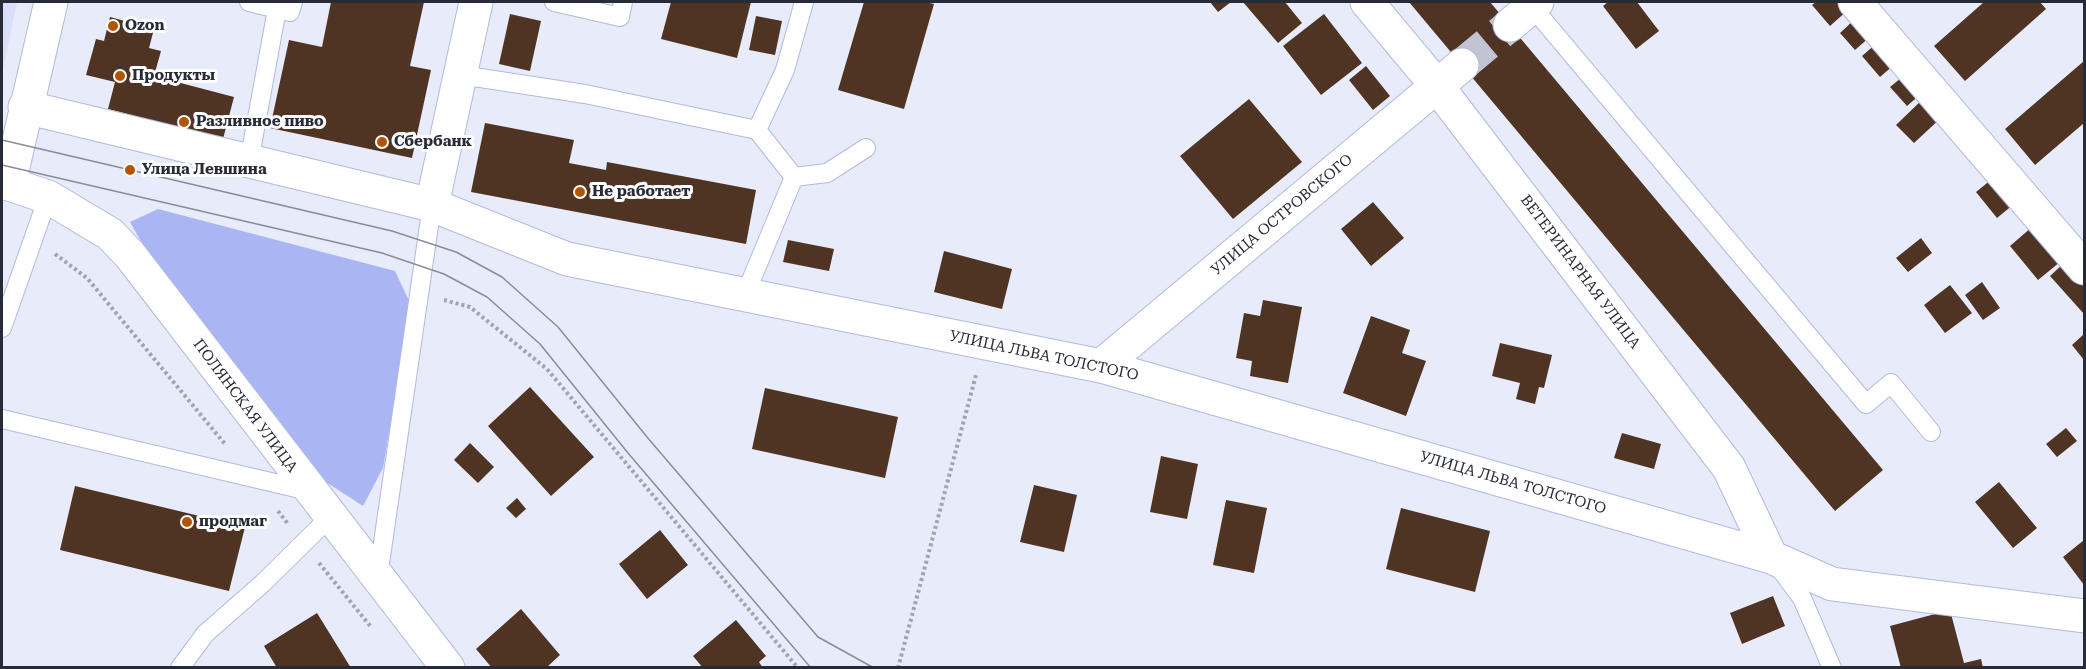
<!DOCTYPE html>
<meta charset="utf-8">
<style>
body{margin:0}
#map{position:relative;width:2086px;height:669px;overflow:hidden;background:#e8ebfa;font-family:"Roboto Serif",serif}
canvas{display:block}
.frame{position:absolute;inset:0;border:3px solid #272a37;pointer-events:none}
</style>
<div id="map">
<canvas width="2086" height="669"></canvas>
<div class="frame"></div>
</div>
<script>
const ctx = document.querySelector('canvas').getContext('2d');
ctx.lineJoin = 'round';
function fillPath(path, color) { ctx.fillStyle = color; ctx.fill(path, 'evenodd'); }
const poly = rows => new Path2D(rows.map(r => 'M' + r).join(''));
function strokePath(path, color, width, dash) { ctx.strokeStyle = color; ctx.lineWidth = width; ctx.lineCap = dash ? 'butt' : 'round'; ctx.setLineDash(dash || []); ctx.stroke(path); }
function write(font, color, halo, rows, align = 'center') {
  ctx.font = font + ' "Roboto Serif",serif'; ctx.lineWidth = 6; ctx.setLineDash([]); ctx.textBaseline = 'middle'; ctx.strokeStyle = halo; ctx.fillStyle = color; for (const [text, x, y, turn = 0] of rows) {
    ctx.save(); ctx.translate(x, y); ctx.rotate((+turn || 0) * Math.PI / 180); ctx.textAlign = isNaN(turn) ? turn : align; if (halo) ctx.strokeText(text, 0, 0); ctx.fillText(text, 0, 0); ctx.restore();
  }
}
fillPath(poly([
 [2,2,17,2,2,73]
]), '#d9dff9');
fillPath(poly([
 [158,209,395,271,411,305,383,468,363,506,326,482,156,268,130,222]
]), '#aab6f4');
fillPath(poly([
 [331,2,424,2,410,66,431,70,412,158,270,128,289,40,322,47],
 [671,2,751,2,737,58,661,39],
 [864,2,925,2,934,4,904,109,838,90],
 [1210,2,1231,2,1218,12],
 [1243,2,1285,2,1302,23,1278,43],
 [1409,2,1490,2,1883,470,1835,511],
 [1608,2,1637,2,1659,31,1636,49,1603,6],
 [1816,2,1841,2,1848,10,1830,26,1812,5],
 [1984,2,2040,2,2046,9,1965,81,1934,46],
 [510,14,541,21,530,71,499,64],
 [1324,14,1362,63,1321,95,1283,46],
 [756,16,782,21,775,55,749,50],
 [110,17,154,29,149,48,161,51,154,76,234,97,223,139,108,109,115,82,86,75,96,39,104,41],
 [1855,19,1871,36,1855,50,1840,33],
 [1877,43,1895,64,1880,77,1862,56],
 [2084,61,2084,123,2035,165,2005,129],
 [1366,66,1390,96,1373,110,1349,80],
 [1906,74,1922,93,1907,106,1890,87],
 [1924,98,1942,117,1914,143,1896,125],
 [1249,99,1302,162,1233,219,1180,156],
 [485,123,574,140,569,163,606,170,607,162,756,190,746,244,471,192],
 [1992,179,2014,204,1997,218,1976,192],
 [1373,202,1404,238,1371,266,1341,229],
 [2032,227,2060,262,2038,280,2010,246],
 [1921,238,1932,253,1908,272,1896,258],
 [788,240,834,249,829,271,783,262],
 [944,251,1012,269,1002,309,934,292],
 [2063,264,2084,286,2084,314,2050,276],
 [1982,282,2000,308,1983,320,1965,295],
 [1950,285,1972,313,1945,333,1924,305],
 [1263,300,1302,307,1288,383,1250,376,1252,361,1236,358,1244,313,1260,316],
 [1371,316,1410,330,1402,353,1426,361,1406,416,1343,393],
 [2084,334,2084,360,2072,345],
 [1500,343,1552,355,1544,388,1539,387,1535,404,1516,399,1520,383,1492,376],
 [530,387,594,457,551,496,488,426],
 [765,388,898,417,885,478,752,449],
 [2066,428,2077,441,2057,457,2046,444],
 [1622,433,1661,444,1654,469,1614,458],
 [470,443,494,467,478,483,454,460],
 [1161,456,1198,464,1187,519,1150,512],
 [1999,482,2037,528,2013,548,1975,502],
 [1034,485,1077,495,1064,552,1020,542],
 [75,486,245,527,229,591,60,550],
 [517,498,526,509,516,518,506,508],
 [1226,500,1267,508,1254,573,1213,565],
 [1401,508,1490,531,1475,592,1386,569],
 [660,530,688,565,647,599,619,564],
 [2084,540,2084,585,2063,557],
 [1773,596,1785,626,1742,644,1730,613],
 [521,609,560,655,546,668,492,668,476,649],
 [1950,610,1964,663,1981,659,1983,668,1901,668,1890,626],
 [317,613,351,668,277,668,264,646],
 [736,620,766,656,759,662,763,668,703,668,693,656]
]), '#503423');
strokePath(poly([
 [1462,65,1510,25]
]), '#c1c4d3', 33, [33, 16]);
const service = poly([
 [249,2,290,12,293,2],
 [554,2,620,17,623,2],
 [1528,2,1866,404,1891,383,1931,432],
 [461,75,585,94,757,130],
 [249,162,277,9],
 [794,177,757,130,785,70,804,2],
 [745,295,794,177,827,173,866,148],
 [2,328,48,197],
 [2,419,309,491],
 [1778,566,1802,598,1832,668],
 [378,577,432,205],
 [180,668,205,634,263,583,330,517]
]);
const minor = poly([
 [1367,2,1437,86,1729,468,1771,557],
 [1855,2,2084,268],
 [1510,25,1537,2],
 [25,107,432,205,567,259,1101,366,1771,557,1832,584,2084,616],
 [9,184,48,197,110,234,130,255,448,668],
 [432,205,476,2],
 [1101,366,1462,65]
]);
const tertiary = poly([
 [2,182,9,184,51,2]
]);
strokePath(service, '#b2badc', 20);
strokePath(minor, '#b2badc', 35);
strokePath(tertiary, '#b2badc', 35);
strokePath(poly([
 [55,254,87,278,225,444],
 [444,300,470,307,547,369,798,668],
 [278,511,288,524],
 [319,563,371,627],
 [898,668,976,375]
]), '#a0a3b1', 4, [3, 3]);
strokePath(service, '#fff', 18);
strokePath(minor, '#fff', 33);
strokePath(tertiary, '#fff', 33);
strokePath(poly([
 [2,140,392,231,456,252,502,277,558,327,647,437,818,637,874,668],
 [2,165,382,253,444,274,487,297,540,344,628,453,811,668]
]), '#898c9a', 1.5);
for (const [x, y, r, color] of [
 [113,26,6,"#b25400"],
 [120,76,6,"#b25400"],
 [184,122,6,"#b25400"],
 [382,142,6,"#b25400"],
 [130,170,6,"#b25400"],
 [580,192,6,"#b25400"],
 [187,522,6,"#b25400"]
]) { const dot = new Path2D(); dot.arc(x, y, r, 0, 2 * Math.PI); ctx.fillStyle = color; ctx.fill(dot); strokePath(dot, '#fff', 2); }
write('bold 15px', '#272a37', '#fff', [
 ["Ozon",125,26],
 ["Продукты",132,76],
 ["Разливное пиво",196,122],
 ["Сбербанк",394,142],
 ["Улица Левшина",142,170],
 ["Не работает",592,192],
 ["продмаг",199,522]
], 'left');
write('15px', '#272a37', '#fff', [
 ["УЛИЦА ОСТРОВСКОГО",1282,215,-40],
 ["ВЕТЕРИНАРНАЯ УЛИЦА",1580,272,53],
 ["УЛИЦА ЛЬВА ТОЛСТОГО",1044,356,12],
 ["ПОЛЯНСКАЯ УЛИЦА",245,406,53],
 ["УЛИЦА ЛЬВА ТОЛСТОГО",1513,483,16]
]);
</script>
